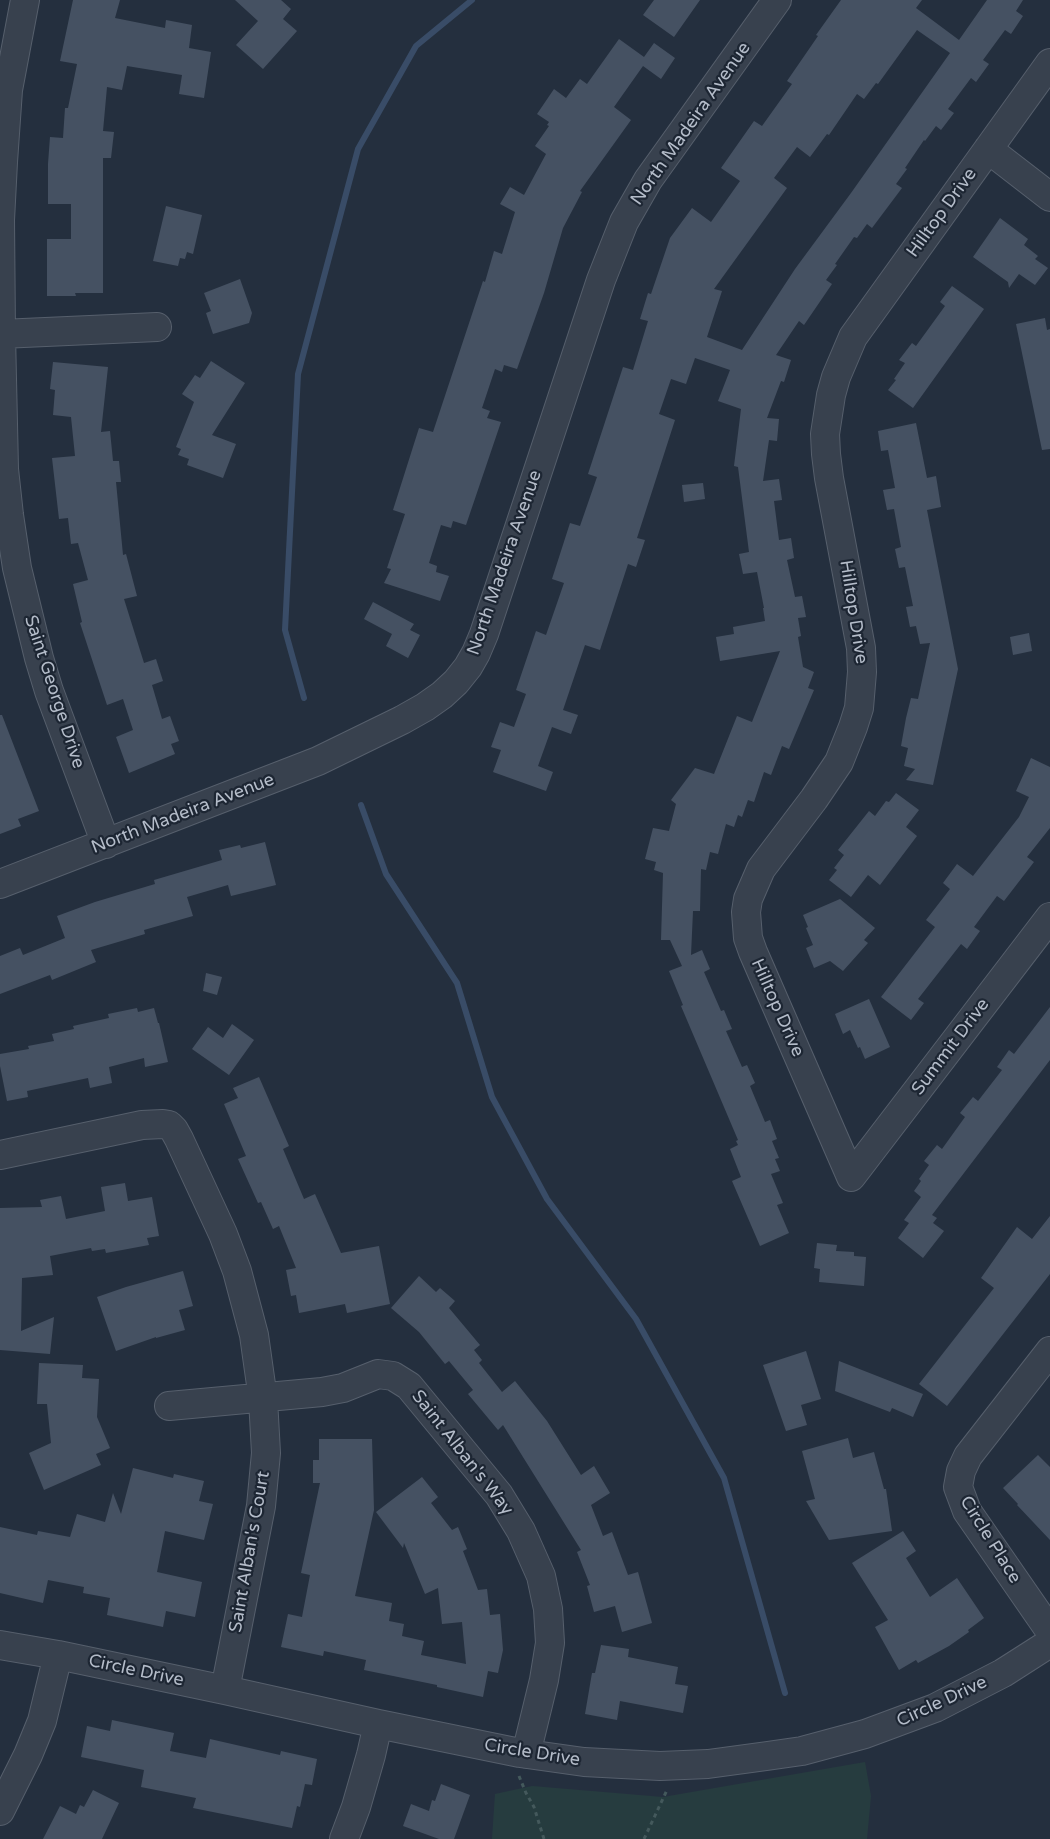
<!DOCTYPE html>
<style>
body{margin:0}
canvas{display:block;background:#242f3e}
</style>
<canvas width="1050" height="1839"></canvas>
<script>
const ctx = document.querySelector('canvas').getContext('2d');
ctx.lineJoin = 'round';
function fillPath(path, color) { ctx.fillStyle = color; ctx.fill(path, 'evenodd'); }
const poly = rows => new Path2D(rows.map(r => 'M' + r).join(''));
function strokePath(path, color, width, dash) { ctx.strokeStyle = color; ctx.lineWidth = width; ctx.lineCap = dash ? 'butt' : 'round'; ctx.setLineDash(dash || []); ctx.stroke(path); }
function write(font, color, halo, rows, align = 'center') {
  ctx.font = font + ' "Varela Round",sans-serif'; ctx.lineWidth = 4.5; ctx.setLineDash([]); ctx.textBaseline = 'middle'; ctx.strokeStyle = halo; ctx.fillStyle = color; for (const [text, x, y, turn = 0] of rows) {
    ctx.save(); ctx.translate(x, y); ctx.rotate((+turn || 0) * Math.PI / 180); ctx.textAlign = isNaN(turn) ? turn : align; if (halo) ctx.strokeText(text, 0, 0); ctx.fillText(text, 0, 0); ctx.restore();
  }
}
fillPath(poly([
 [865,1762,871,1796,867,1839,492,1839,495,1794,532,1786,663,1797]
]), '#263c3f');
strokePath(poly([
 [304,698,285,630,298,374,358,149,416,46,472,0],
 [361,805,386,874,457,983,492,1097,547,1199,636,1319,724,1478,785,1693]
]), '#394c67', 6);
fillPath(poly([
 [73,0,120,0,115,18,165,28,166,20,192,25,189,48,211,52,204,98,179,94,182,75,127,66,122,90,107,87,103,131,114,132,111,158,103,158,103,293,75,293,76,296,47,296,47,239,71,239,71,204,48,204,48,164,50,137,63,138,65,108,68,108,77,64,60,61],
 [235,0,281,0,291,9,283,19,297,31,263,69,236,45,258,21],
 [654,0,700,0,674,37,643,15],
 [841,0,922,0,916,8,959,40,987,0,1023,0,1016,11,1023,16,1011,34,1005,30,983,60,989,64,976,82,971,78,948,109,954,113,941,130,936,126,925,141,924,140,905,168,907,169,896,184,902,188,872,228,867,224,857,238,854,237,835,264,837,265,826,280,832,284,804,325,799,321,776,355,791,360,784,382,781,381,767,418,779,419,777,441,769,440,763,481,779,479,782,500,774,501,779,540,791,538,794,558,787,560,795,597,802,596,806,617,798,618,801,636,798,637,803,667,814,672,808,688,814,690,789,749,782,746,771,775,764,772,754,802,748,800,742,817,738,815,734,827,726,824,718,854,710,852,706,870,701,869,700,911,693,911,691,955,702,950,710,969,704,972,721,1011,724,1010,732,1029,726,1031,742,1067,747,1065,755,1083,750,1086,765,1122,770,1120,777,1139,772,1141,779,1158,775,1159,780,1171,771,1174,783,1203,777,1205,789,1233,760,1246,732,1181,741,1177,730,1149,738,1145,736,1141,738,1140,681,1006,683,1005,669,971,682,966,670,940,661,940,663,873,654,870,656,862,645,859,653,828,669,831,676,804,671,800,695,768,714,774,737,716,752,722,780,651,720,661,716,637,734,634,733,627,765,621,763,608,764,608,757,572,743,574,739,554,749,552,738,467,734,466,741,409,718,401,730,370,695,358,686,384,671,379,659,414,675,420,637,538,645,540,636,567,628,564,600,650,585,645,563,710,578,715,571,734,552,727,538,766,553,772,546,791,493,772,501,750,491,747,500,722,514,727,526,694,516,690,536,631,546,635,564,583,552,579,570,523,580,526,597,477,588,474,623,367,633,370,648,321,640,319,648,293,651,294,670,238,692,208,711,222,740,181,721,168,754,121,762,126,792,84,787,81,818,36,816,35],
 [917,30,950,53,851,193,795,269,742,350,707,337,722,291,714,289,787,188,774,178,797,147,810,157,827,134,829,135,857,94,864,99,876,83,878,84],
 [619,39,644,57,654,43,675,58,661,79,643,66,614,107,631,120,580,191,582,192,563,228,544,293,517,369,504,365,502,372,495,369,482,408,490,411,487,418,501,422,466,525,453,521,451,528,441,525,429,563,437,566,436,572,449,576,440,601,384,583,391,569,387,568,405,514,393,510,419,428,433,432,483,281,485,282,494,251,502,254,515,212,500,204,510,187,524,195,546,154,535,146,549,126,547,125,549,122,537,114,554,89,566,98,580,79,587,84],
 [166,206,202,215,193,254,187,252,185,259,180,258,178,266,153,261],
 [1000,218,1028,239,1024,245,1038,256,1035,259,1048,268,1035,285,1019,274,1009,288,1008,282,973,257],
 [240,279,252,313,249,323,213,334,206,313,211,311,204,293],
 [952,286,984,309,913,408,888,390,896,380,894,379,905,363,899,360,912,343,916,346,945,306,940,302],
 [1045,318,1047,330,1050,329,1050,449,1042,450,1016,324],
 [211,361,245,383,212,435,236,444,223,478,187,465,189,459,178,455,181,449,176,447,194,402,182,394,195,375,200,378],
 [53,362,108,367,101,432,110,431,113,461,119,461,121,482,116,482,123,555,126,554,137,596,124,599,144,663,156,659,163,681,152,685,162,719,170,716,179,741,171,744,175,754,129,773,116,737,133,730,123,699,107,705,80,623,82,622,73,584,88,580,78,543,71,544,68,518,59,519,52,458,75,456,71,417,53,415,55,390,50,389],
 [916,423,927,478,936,476,941,507,927,510,958,669,933,785,906,780,915,769,904,766,908,748,901,746,906,718,911,698,918,699,930,643,920,644,916,626,910,627,906,607,913,606,905,567,899,568,895,549,901,547,894,509,887,510,883,490,895,488,888,450,881,451,878,431],
 [703,483,705,499,684,502,682,485],
 [373,602,414,624,410,630,420,635,408,658,386,646,392,634,364,619],
 [1029,633,1032,651,1013,655,1010,637],
 [0,715,2,715,39,811,18,819,21,826,0,834],
 [1031,758,1050,767,1050,828,1027,857,1034,862,1004,901,997,896,974,927,980,931,967,949,961,944,918,999,924,1003,911,1020,881,997,935,927,926,920,950,889,943,883,957,864,973,876,1019,817,1029,797,1016,791],
 [896,793,919,810,906,827,917,836,880,885,868,875,851,897,829,880,837,870,834,868,844,855,838,850,869,811,875,816,886,801,889,802],
 [265,842,276,885,231,896,228,885,187,897,193,916,144,930,145,934,91,950,96,962,52,980,50,975,0,994,0,956,20,948,23,955,65,938,57,916,95,902,155,884,154,880,222,860,219,850,240,845,241,848],
 [840,899,875,928,864,940,868,943,843,971,830,961,814,968,806,948,813,945,806,928,808,927,803,915],
 [206,973,222,977,217,995,203,991],
 [869,999,890,1047,865,1059,860,1047,858,1048,850,1030,843,1034,835,1014],
 [1050,1007,1050,1060,932,1215,937,1218,933,1223,944,1231,923,1258,898,1238,909,1223,904,1220,921,1197,914,1191,921,1181,919,1179,929,1165,924,1161,937,1145,942,1149,965,1117,960,1113,973,1097,978,1101,1002,1070,997,1067,1009,1050,1014,1054],
 [137,1008,138,1012,154,1008,158,1023,159,1023,168,1062,145,1067,144,1058,109,1067,112,1083,90,1088,88,1078,27,1091,28,1097,7,1101,0,1066,0,1054,29,1049,28,1046,54,1041,52,1034,74,1029,73,1026,109,1018,108,1014],
 [232,1024,254,1040,229,1075,192,1049,208,1027,223,1038],
 [259,1077,289,1146,283,1149,304,1199,315,1194,341,1253,379,1246,390,1304,347,1313,345,1304,299,1313,296,1295,291,1296,286,1270,296,1268,279,1226,273,1229,261,1202,258,1203,238,1159,246,1156,224,1104,238,1098,233,1088],
 [125,1183,128,1201,152,1197,159,1236,147,1238,149,1245,106,1253,105,1249,92,1251,91,1248,50,1256,53,1275,22,1278,21,1331,54,1317,50,1354,0,1350,0,1208,42,1207,40,1200,61,1196,66,1219,105,1211,101,1187],
 [1050,1216,1050,1274,947,1406,919,1384,994,1288,981,1278,1017,1227,1032,1239],
 [817,1243,837,1245,836,1251,854,1252,854,1256,866,1257,864,1286,819,1282,820,1269,814,1268],
 [183,1271,193,1306,179,1310,185,1330,156,1338,156,1337,116,1351,97,1297,126,1287],
 [419,1276,436,1292,440,1288,455,1301,449,1308,480,1345,474,1350,482,1360,479,1363,502,1392,515,1381,547,1421,581,1475,594,1466,610,1493,591,1505,603,1536,612,1532,628,1575,638,1572,652,1623,622,1632,615,1606,594,1612,587,1586,590,1585,577,1552,581,1550,503,1425,498,1430,468,1394,473,1390,449,1361,445,1364,419,1332,391,1308],
 [806,1351,821,1399,801,1405,807,1425,786,1431,763,1365],
 [839,1361,923,1394,913,1417,892,1408,890,1412,835,1391],
 [39,1363,83,1365,82,1378,99,1379,97,1417,110,1448,96,1454,101,1465,44,1490,29,1453,51,1443,47,1404,37,1404],
 [848,1438,853,1458,874,1452,884,1489,886,1489,892,1531,829,1540,806,1501,815,1499,802,1451],
 [319,1439,372,1439,374,1510,355,1596,392,1603,389,1621,404,1624,402,1636,424,1641,421,1655,466,1664,462,1622,442,1624,438,1588,425,1594,404,1543,403,1548,376,1512,422,1477,438,1497,431,1503,452,1530,458,1527,467,1549,463,1551,478,1590,487,1589,490,1615,500,1614,503,1650,498,1673,488,1671,483,1697,437,1687,437,1685,364,1670,366,1660,324,1651,323,1656,281,1647,288,1614,302,1617,310,1575,301,1573,320,1483,313,1483,313,1460,319,1460],
 [1038,1455,1050,1467,1050,1540,1017,1505,1018,1504,1003,1488],
 [133,1468,173,1478,174,1474,204,1481,199,1501,213,1504,204,1540,165,1531,157,1572,202,1582,195,1617,166,1611,163,1627,107,1615,110,1598,83,1593,84,1587,48,1580,43,1603,0,1593,0,1527,37,1535,38,1531,70,1537,77,1514,105,1522,113,1493,121,1514],
 [903,1531,916,1551,906,1558,930,1597,957,1578,984,1618,968,1630,969,1632,949,1646,918,1663,916,1660,899,1670,875,1627,888,1620,852,1563],
 [601,1645,629,1649,628,1657,678,1667,675,1684,688,1686,683,1713,620,1701,617,1720,585,1714,592,1673,595,1673],
 [112,1720,174,1733,170,1751,206,1758,210,1739,280,1755,281,1751,317,1759,312,1785,305,1784,300,1807,297,1806,292,1828,193,1808,196,1798,141,1787,144,1770,81,1757,87,1726,110,1731],
 [441,1784,470,1795,454,1839,439,1839,403,1826,411,1804,429,1811,432,1800,435,1801],
 [93,1790,119,1803,102,1839,43,1839,60,1806,76,1814,80,1805,84,1807]
]), '#455162');
const minor = poly([
 [25,0,8,90,3,162,0,220,1,334,4,469,9,515,17,568,39,658,49,691,106,844],
 [1050,63,853,337,836,377,831,395,825,434,826,454,829,478,861,648,862,672,859,708,853,727,839,762,814,799,761,869,748,899,746,912,748,938,753,952,851,1177,1050,917],
 [988,149,1050,197],
 [1,334,157,327],
 [0,884,318,761,402,720,425,707,442,695,456,682,468,667,476,653,484,634,601,280,624,222,648,180,777,0],
 [0,1155,142,1125,163,1124,169,1125,174,1130,179,1139,223,1234,237,1271,254,1335,263,1399,266,1453,261,1506,225,1690],
 [1050,1351,968,1456,961,1471,958,1487,967,1511,1050,1631],
 [169,1406,322,1392,343,1388,378,1374,393,1376,409,1386,499,1495,521,1531,541,1576,548,1609,550,1643,544,1680,526,1754],
 [0,1645,58,1655,225,1690,378,1724,520,1753,584,1762,660,1766,708,1764,767,1756,802,1751,865,1734,935,1708,1003,1673,1050,1643],
 [0,1811,28,1755,42,1721,58,1655],
 [344,1839,356,1807,371,1755,378,1724]
]);
strokePath(minor, '#565f6c', 30);
strokePath(poly([
 [519,1776,526,1793,534,1807,544,1839],
 [644,1839,667,1790]
]), '#44595c', 3, [4, 4]);
strokePath(minor, '#38414e', 28);
write('18px', '#b4bcc9', '#1d2633', [
 ["North Madeira Avenue",691,124,-55],
 ["Hilltop Drive",942,213,-54],
 ["North Madeira Avenue",505,563,-71],
 ["Hilltop Drive",853,612,81],
 ["Saint George Drive",54,692,72],
 ["North Madeira Avenue",183,814,-21],
 ["Hilltop Drive",777,1008,66],
 ["Summit Drive",951,1047,-53],
 ["Saint Alban's Way",462,1453,52],
 ["Circle Place",990,1540,58],
 ["Saint Alban's Court",250,1552,-80],
 ["Circle Drive",136,1671,12],
 ["Circle Drive",942,1702,-25],
 ["Circle Drive",532,1753,9]
]);
</script>
